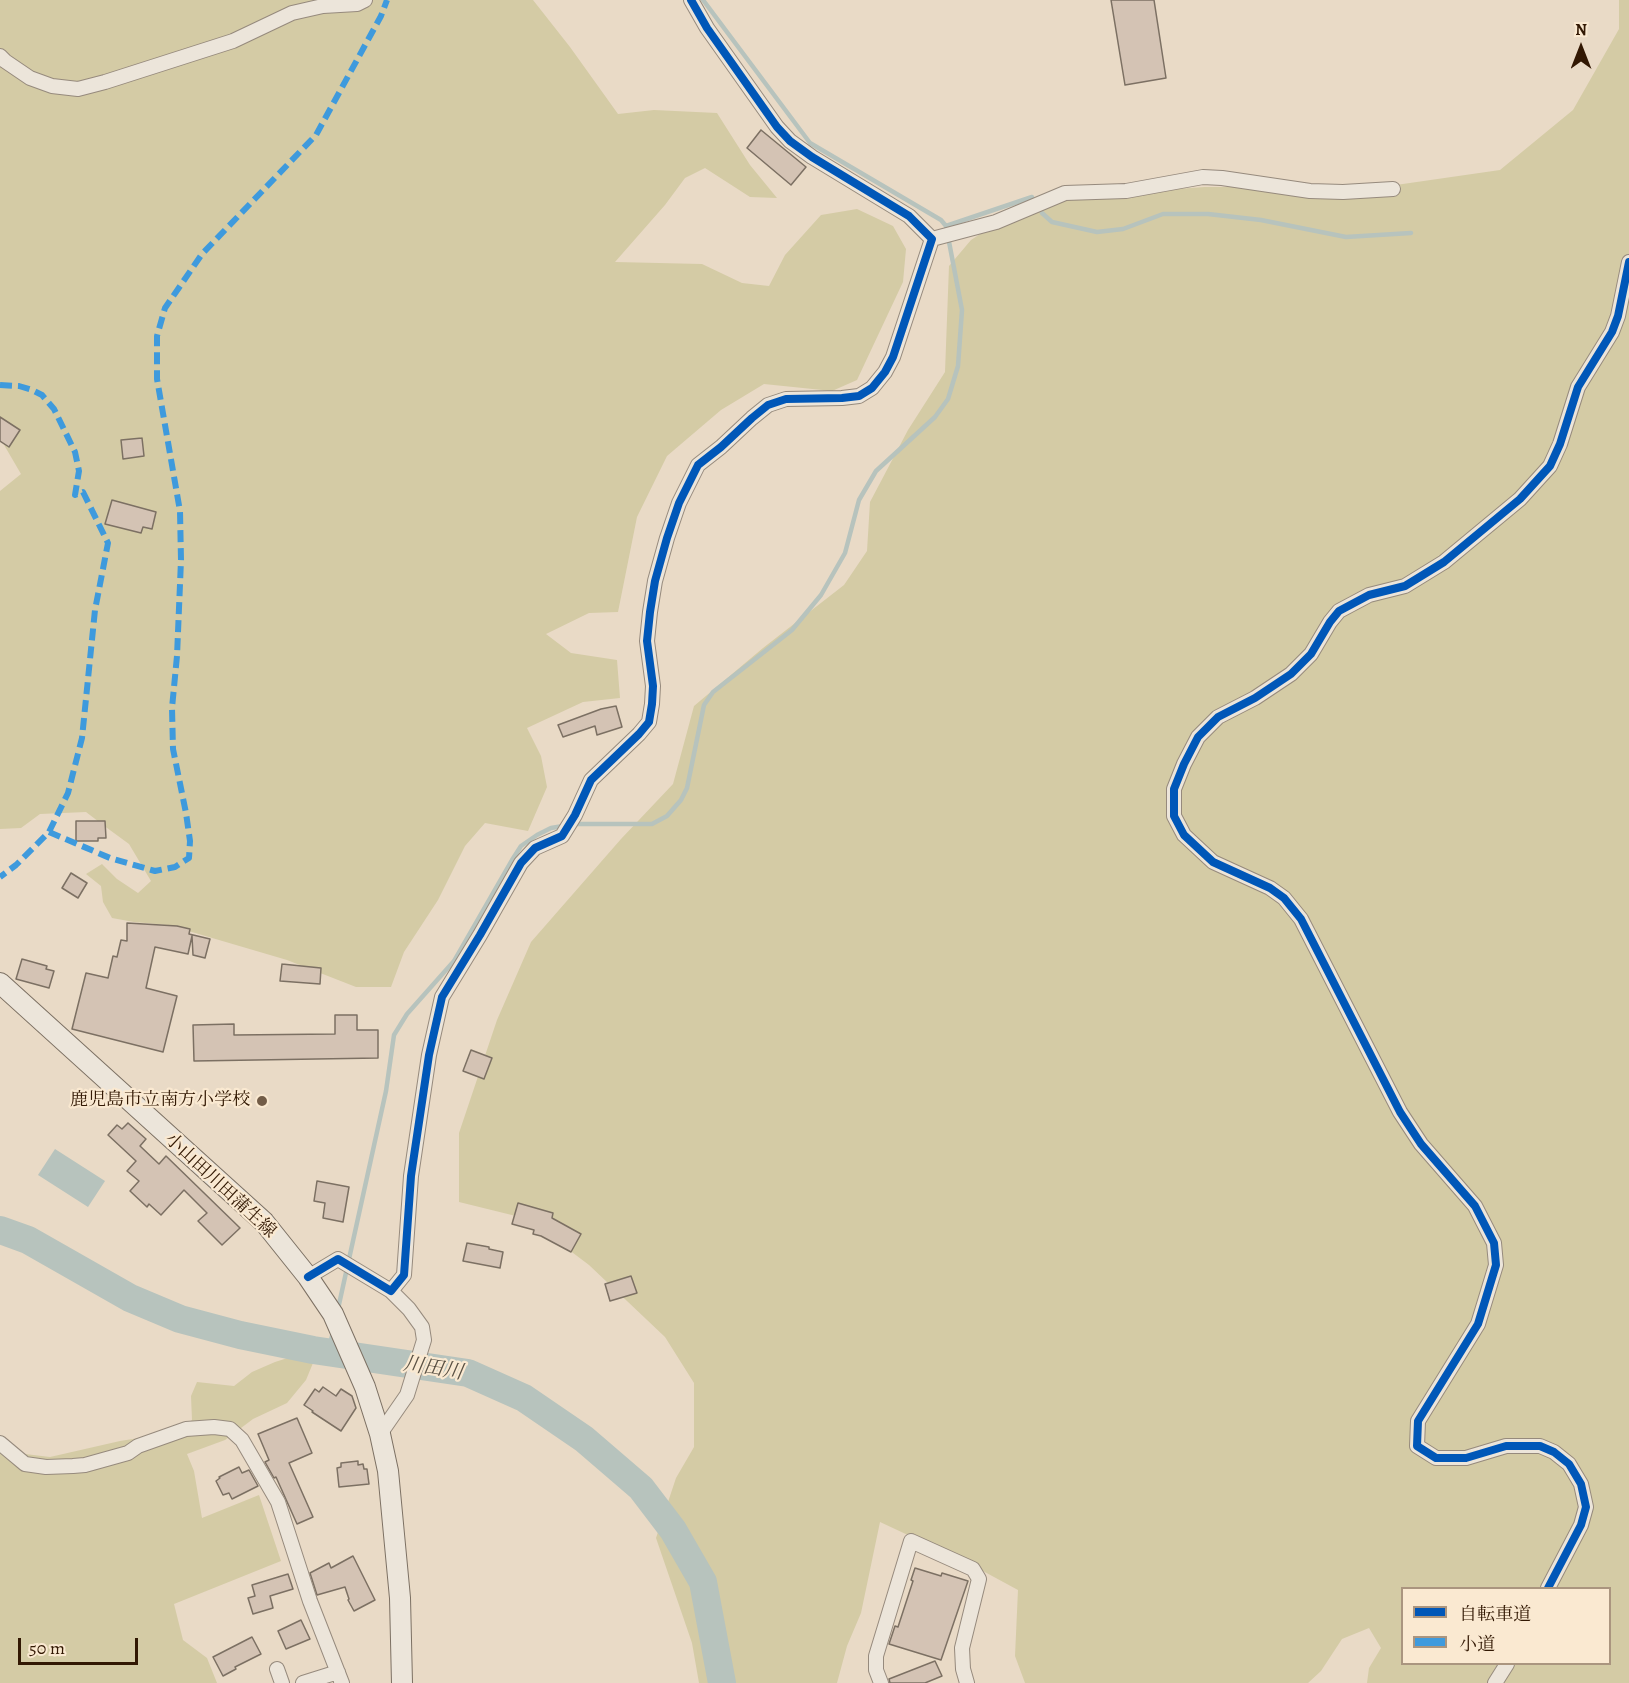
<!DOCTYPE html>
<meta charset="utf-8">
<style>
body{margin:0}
#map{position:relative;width:1629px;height:1683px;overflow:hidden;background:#e9dac6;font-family:Alegreya,"Noto Serif JP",serif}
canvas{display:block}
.legend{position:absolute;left:1401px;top:1587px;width:210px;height:78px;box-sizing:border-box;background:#fae9d1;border:2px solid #aa957f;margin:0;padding:8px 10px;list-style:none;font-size:18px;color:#321803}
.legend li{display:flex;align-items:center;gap:12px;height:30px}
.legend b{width:30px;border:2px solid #aa957f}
.north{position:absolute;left:1551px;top:18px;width:60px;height:60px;-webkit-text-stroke:4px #fae9d1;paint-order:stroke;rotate:0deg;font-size:16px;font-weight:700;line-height:24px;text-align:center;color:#321803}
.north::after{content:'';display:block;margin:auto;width:21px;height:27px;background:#321803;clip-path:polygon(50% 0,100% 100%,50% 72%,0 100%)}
.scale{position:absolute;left:18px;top:1638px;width:120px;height:27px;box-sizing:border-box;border:3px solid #321803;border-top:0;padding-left:8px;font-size:18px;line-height:21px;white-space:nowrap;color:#321803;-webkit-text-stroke:4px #fae9d1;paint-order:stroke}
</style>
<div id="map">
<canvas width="1629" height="1683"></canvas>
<ul class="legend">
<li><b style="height:8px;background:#0057b8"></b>自転車道</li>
<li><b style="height:8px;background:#3e9add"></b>小道</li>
</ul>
<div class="north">N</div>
<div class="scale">50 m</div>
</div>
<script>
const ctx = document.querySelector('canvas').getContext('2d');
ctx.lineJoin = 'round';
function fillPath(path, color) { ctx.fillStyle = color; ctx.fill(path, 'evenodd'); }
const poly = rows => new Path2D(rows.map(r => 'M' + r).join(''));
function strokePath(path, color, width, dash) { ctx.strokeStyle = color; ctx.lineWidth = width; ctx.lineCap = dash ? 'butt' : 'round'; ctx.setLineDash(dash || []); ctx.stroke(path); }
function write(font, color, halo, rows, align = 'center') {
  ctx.font = font + ' Alegreya,"Noto Serif JP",serif'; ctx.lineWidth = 4.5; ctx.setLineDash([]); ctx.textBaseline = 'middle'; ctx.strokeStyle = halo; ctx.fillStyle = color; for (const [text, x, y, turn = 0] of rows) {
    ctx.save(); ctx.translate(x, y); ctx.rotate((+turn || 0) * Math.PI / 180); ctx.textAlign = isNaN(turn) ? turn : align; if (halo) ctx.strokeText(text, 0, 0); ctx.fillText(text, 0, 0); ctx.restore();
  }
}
fillPath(poly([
 [0,0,316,0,322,5,333,0,533,0,570,47,618,114,654,110,717,113,750,165,777,198,750,197,705,168,685,178,665,205,615,262,702,264,742,283,769,286,785,255,821,215,857,209,893,226,906,249,903,282,857,380,832,391,764,384,721,410,667,456,637,517,618,612,589,613,546,634,571,653,617,660,620,698,583,702,527,728,541,756,547,787,528,831,485,823,465,846,438,900,404,952,391,987,356,987,287,960,168,925,134,922,112,918,103,902,101,886,86,874,102,864,117,879,138,893,151,881,129,844,103,825,86,812,40,814,21,828,0,829,0,491,21,474,0,438],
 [1619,0,1629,0,1629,1683,1367,1683,1369,1668,1381,1648,1369,1628,1342,1639,1321,1671,1308,1683,1025,1683,1015,1656,1018,1590,970,1564,880,1522,861,1613,847,1646,837,1683,699,1683,692,1643,656,1538,676,1478,694,1447,694,1383,665,1337,589,1265,528,1219,459,1202,459,1133,497,1020,531,942,621,839,673,784,694,706,763,648,844,585,867,551,870,502,908,430,945,372,949,266,971,240,1034,199,1205,187,1382,187,1500,170,1573,110,1619,29],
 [1402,1588,1610,1588,1610,1664,1402,1664],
 [297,1355,313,1363,306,1380,287,1403,253,1419,225,1440,187,1454,194,1471,202,1518,259,1495,281,1561,174,1604,183,1640,207,1658,217,1683,0,1683,0,1451,50,1457,120,1441,177,1432,192,1420,191,1396,197,1382,234,1386,252,1372,275,1362]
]), '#d4cba5');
fillPath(poly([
 [55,1149,105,1181,88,1207,38,1175]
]), '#b7c3bd');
strokePath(poly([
 [703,0,810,143,941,220,946,226],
 [1042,213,1052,222,1097,232,1123,229,1163,214,1208,214,1261,220,1346,237,1411,233],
 [574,824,652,824,667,816,681,800,687,788,704,705,713,692,792,630,821,595,845,553,859,500,876,471,935,417,948,399,958,366,962,310,946,226,1032,197],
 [338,1309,386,1091,394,1035,407,1014,454,961,512,860,521,846,537,835,551,828,563,826],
 [328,1352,333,1332]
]), '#b7c3bd', 4.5);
strokePath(poly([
 [0,1230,28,1240,130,1298,180,1319,240,1335,313,1350,468,1373,524,1398,584,1439,641,1488,673,1530,703,1582,722,1683]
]), '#b7c3bd', 28);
const building = poly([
 [1111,0,1154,0,1166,78,1125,85,1111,0],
 [761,130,806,167,791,185,747,148,761,130],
 [0,417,20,430,9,447,0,441,0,417],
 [142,438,144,456,123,459,121,440,142,438],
 [112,500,156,512,152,529,143,527,141,533,105,524,112,500],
 [616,706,622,727,597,735,595,726,563,737,558,725,601,709,616,706],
 [76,821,105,821,106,838,98,838,98,841,76,841,76,821],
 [71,873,87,883,78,898,62,888,71,873],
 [127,923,177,926,190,929,189,934,210,939,205,958,193,955,192,936,188,954,155,947,146,988,177,996,163,1052,72,1029,86,973,108,978,113,956,117,957,121,940,127,941,127,923],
 [22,959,47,966,46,969,54,971,49,988,16,979,22,959],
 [282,964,321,968,320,984,280,981,282,964],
 [335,1015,357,1015,357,1030,378,1030,378,1058,194,1061,193,1025,234,1024,234,1035,335,1034,335,1015],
 [471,1050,492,1058,484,1079,463,1071,471,1050],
 [128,1123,146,1139,140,1146,159,1164,166,1156,240,1228,222,1245,198,1221,207,1213,184,1190,161,1215,149,1204,147,1207,130,1191,139,1181,127,1171,136,1161,108,1135,117,1125,122,1129,128,1123],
 [317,1181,349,1187,343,1222,323,1218,325,1203,314,1201,317,1181],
 [518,1203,553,1213,552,1218,581,1234,571,1252,541,1236,533,1234,534,1230,512,1224,518,1203],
 [467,1243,489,1247,489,1249,503,1252,500,1268,463,1261,467,1243],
 [631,1276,637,1293,610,1301,605,1284,631,1276],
 [323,1387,336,1396,341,1389,352,1396,356,1408,341,1431,312,1412,313,1411,304,1405,315,1389,319,1392,323,1387],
 [297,1418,312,1453,289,1463,313,1517,297,1524,276,1477,274,1478,265,1462,269,1460,258,1434,297,1418],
 [358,1461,358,1465,363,1464,364,1469,367,1469,369,1484,339,1487,337,1468,341,1467,341,1463,358,1461],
 [239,1467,242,1473,249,1470,258,1486,232,1499,229,1493,223,1495,216,1481,220,1478,219,1477,239,1467],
 [353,1556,375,1600,354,1611,348,1600,349,1599,345,1587,317,1595,310,1573,329,1563,331,1568,353,1556],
 [915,1568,941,1576,942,1573,968,1581,941,1660,889,1644,895,1626,898,1627,913,1581,911,1580,915,1568],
 [288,1574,293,1589,270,1596,273,1608,253,1614,248,1598,255,1596,252,1585,288,1574],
 [301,1620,310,1639,286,1649,278,1631,301,1620],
 [252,1637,261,1654,235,1667,236,1669,223,1676,213,1657,252,1637],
 [935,1661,942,1676,925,1683,890,1683,889,1679,935,1661]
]);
fillPath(building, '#d4c3b4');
strokePath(building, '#7c7063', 1.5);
const minor = poly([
 [0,56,5,61,30,78,52,86,78,89,105,82,233,41,292,13,323,6,357,4,365,0],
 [932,239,996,222,1065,193,1126,191,1203,177,1222,178,1310,191,1343,192,1393,189],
 [308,1277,338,1259,391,1291,404,1275,411,1176,429,1055,442,997,480,935,521,863,535,848,562,836,575,815,591,780,639,734,649,722,652,704,653,686,647,641,650,612,655,581,667,538,679,503,698,465,721,447,752,418,768,405,786,399,842,398,859,396,872,388,885,372,893,357,932,239,909,216,812,157,790,141,777,127,707,28,691,0],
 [380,1434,407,1395,424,1340,422,1327,409,1309,391,1291],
 [0,1443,25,1464,46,1467,73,1466,85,1465,128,1453,138,1446,186,1429,214,1427,230,1429,242,1440,278,1502,310,1601,342,1683,341,1683],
 [1548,1588,1581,1525,1586,1507,1581,1484,1569,1464,1554,1452,1540,1446,1506,1446,1466,1458,1436,1458,1417,1446,1418,1421,1478,1324,1496,1265,1494,1243,1475,1206,1421,1144,1400,1112,1301,919,1284,898,1270,888,1213,862,1184,835,1174,816,1174,789,1184,764,1198,737,1218,717,1255,698,1291,674,1311,654,1330,622,1339,611,1369,595,1405,586,1444,562,1520,499,1550,466,1560,444,1578,387,1612,332,1618,316,1629,262],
 [277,1669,282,1683],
 [303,1683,338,1672],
 [881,1683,876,1670,876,1656,911,1541,973,1569,979,1579,962,1648,963,1669,967,1683],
 [1495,1683,1507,1664]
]);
const secondary = poly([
 [0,983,264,1222,308,1277,333,1314,365,1387,380,1434,388,1471,400,1598,402,1683]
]);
strokePath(minor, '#968a7d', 16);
strokePath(secondary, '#7c7063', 22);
strokePath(minor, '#ece5da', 14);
strokePath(secondary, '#ece5da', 20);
strokePath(poly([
 [0,385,19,386,32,390,42,395,54,409,75,452,79,471,75,495,83,492,108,543,95,610,82,738,68,793,49,832,16,865,0,877],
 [49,832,110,858,155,871,175,867,189,858,190,841,186,813,173,749,172,708,177,656,181,560,180,511,157,379,157,336,165,308,202,254,316,135,381,16,387,0]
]), '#3e9add', 6, [12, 6]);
strokePath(poly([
 [308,1277,338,1259,391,1291,404,1275,411,1176,429,1055,442,997,480,935,521,863,535,848,562,836,575,815,591,780,639,734,649,722,652,704,653,686,647,641,650,612,655,581,667,538,679,503,698,465,721,447,752,418,768,405,786,399,842,398,859,396,872,388,885,372,893,357,932,239,909,216,812,157,790,141,777,127,707,28,691,0],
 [1548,1588,1581,1525,1586,1507,1581,1484,1569,1464,1554,1452,1540,1446,1506,1446,1466,1458,1436,1458,1417,1446,1418,1421,1478,1324,1496,1265,1494,1243,1475,1206,1421,1144,1400,1112,1301,919,1284,898,1270,888,1213,862,1184,835,1174,816,1174,789,1184,764,1198,737,1218,717,1255,698,1291,674,1311,654,1330,622,1339,611,1369,595,1405,586,1444,562,1520,499,1550,466,1560,444,1578,387,1612,332,1618,316,1629,262]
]), '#0057b8', 8);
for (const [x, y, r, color] of [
 [262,1101,6,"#725c47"]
]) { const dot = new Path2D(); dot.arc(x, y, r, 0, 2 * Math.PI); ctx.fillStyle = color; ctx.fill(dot); strokePath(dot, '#fae9d1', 2); }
write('18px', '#321803', '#fae9d1', [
 ["鹿児島市立南方小学校",250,1101]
], 'right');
write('18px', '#321803', '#fae9d1', [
 ["小山田川田蒲生線",220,1186,43]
]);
write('italic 20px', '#595043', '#fae9d1', [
 ["川田川",433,1369,9]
]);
</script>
